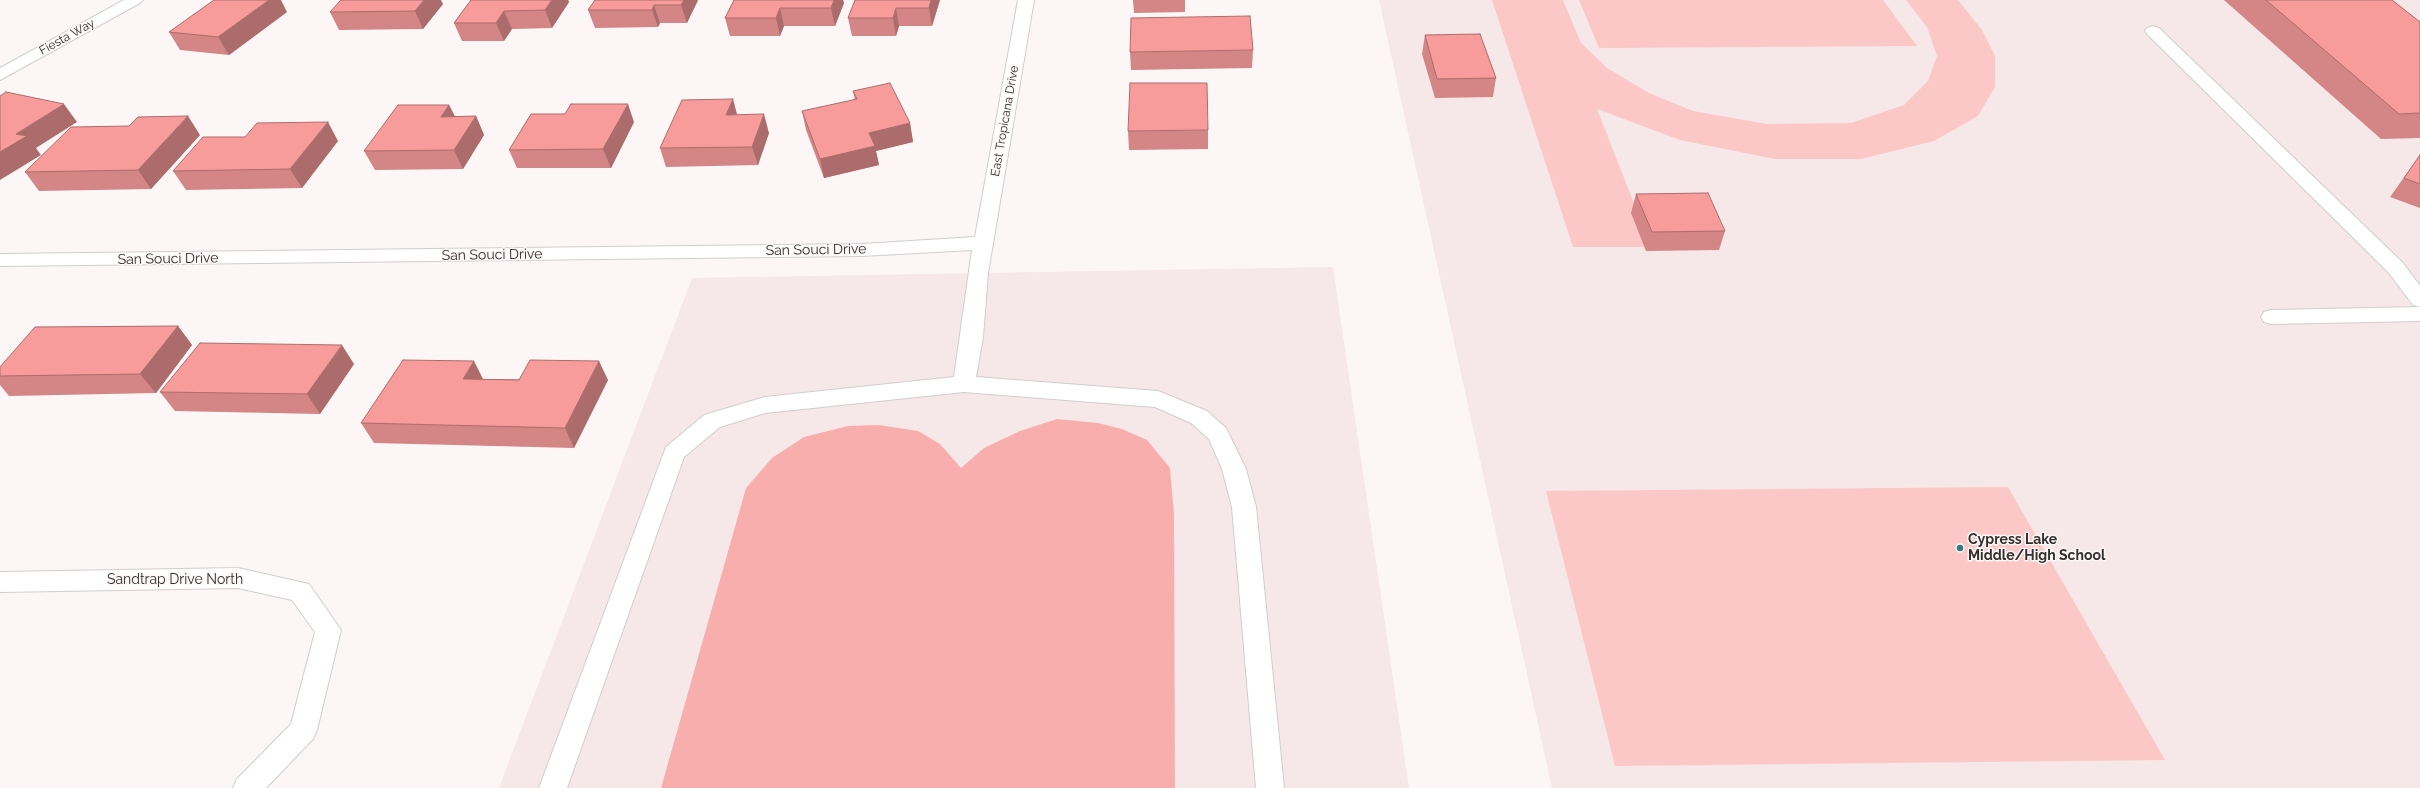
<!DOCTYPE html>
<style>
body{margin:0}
canvas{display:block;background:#fcf7f6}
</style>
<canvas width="2420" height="788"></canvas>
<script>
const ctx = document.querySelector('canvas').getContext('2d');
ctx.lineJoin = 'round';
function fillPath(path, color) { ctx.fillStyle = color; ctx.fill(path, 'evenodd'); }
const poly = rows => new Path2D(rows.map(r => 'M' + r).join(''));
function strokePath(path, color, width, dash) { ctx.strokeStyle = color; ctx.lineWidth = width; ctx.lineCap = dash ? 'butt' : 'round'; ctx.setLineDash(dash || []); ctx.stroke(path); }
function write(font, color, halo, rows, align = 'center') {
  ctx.font = font + ' Raleway,sans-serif'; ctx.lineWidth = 3; ctx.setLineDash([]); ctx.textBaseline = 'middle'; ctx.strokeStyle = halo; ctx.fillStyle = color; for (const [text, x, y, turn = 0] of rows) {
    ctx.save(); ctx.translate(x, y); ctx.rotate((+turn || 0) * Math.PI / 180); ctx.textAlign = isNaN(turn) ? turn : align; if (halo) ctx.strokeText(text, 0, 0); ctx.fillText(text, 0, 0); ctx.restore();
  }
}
fillPath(poly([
 [1379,0,2420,0,2420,788,1552,788],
 [1333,267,1409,788,499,788,692,278]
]), '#f6e8e8');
fillPath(poly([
 [1492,0,1563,0,1581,43,1607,68,1649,93,1693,111,1767,124,1851,123,1904,105,1928,81,1937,56,1927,27,1906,0,1958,0,1982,30,1995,56,1995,87,1978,116,1934,141,1861,159,1775,159,1680,140,1597,109,1651,247,1573,247],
 [1579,0,1883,0,1917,46,1599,48],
 [2008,487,2165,760,1615,766,1546,491]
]), '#fcc8c7');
fillPath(poly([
 [1057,419,1098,423,1122,429,1147,440,1170,468,1174,514,1175,788,661,788,746,488,772,458,804,437,848,426,879,425,918,431,940,444,961,468,984,448,1020,431]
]), '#f9aeae');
const minor = poly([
 [124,0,143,0,140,3,0,80,0,68,124,0],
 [1018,0,1034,0,988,273,983,337,976,377,1158,391,1207,411,1226,428,1246,469,1256,507,1284,788,1256,788,1232,507,1222,469,1209,439,1191,423,1155,407,964,392,765,413,720,427,684,457,567,788,539,788,666,447,704,415,765,397,954,377,972,250,862,256,0,266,0,254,862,244,975,237,1018,0],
 [2153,26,2159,28,2403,263,2420,286,2420,307,2413,305,2389,273,2147,34,2145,31,2147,28,2153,26],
 [2420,307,2420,321,2271,324,2264,322,2261,317,2264,312,2271,310,2420,307],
 [238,568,309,584,341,630,317,730,313,739,266,788,233,788,237,779,291,724,315,632,292,600,238,588,0,592,0,572,238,568]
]);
strokePath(minor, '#d2cdcd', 2);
fillPath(minor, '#fff');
fillPath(poly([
 [471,0,568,0,569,2,552,28,512,29,504,41,462,41,454,23],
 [595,0,698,0,687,23,660,23,658,27,595,28,588,10],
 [734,0,843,0,844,3,835,26,784,26,780,36,730,36,725,18],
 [855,0,940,0,932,26,899,26,896,36,852,36,848,18],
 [1133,0,1185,0,1185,12,1134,13],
 [2224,0,2392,0,2420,22,2420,138,2381,139],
 [443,4,423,29,339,30,330,12],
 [287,12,229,55,180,50,169,32],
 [1425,35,1496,78,1493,97,1435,98,1422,54],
 [1253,50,1252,68,1131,70,1130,52],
 [853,91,910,123,913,142,876,151,879,165,824,178,806,130,802,111,855,100],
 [449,105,455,116,476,116,484,135,463,169,375,170,364,151],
 [737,114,769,133,758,165,666,167,660,148],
 [634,122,611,168,517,168,509,150],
 [1208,130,1208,149,1129,150,1128,131],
 [200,135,151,189,39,191,25,172],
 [245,137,338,141,302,188,186,190,173,171],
 [2420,155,2420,208,2390,197],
 [1636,194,1725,231,1719,250,1646,251,1631,213],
 [178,326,192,345,156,393,9,396,0,385,0,367],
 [354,364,320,414,175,411,160,392],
 [484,379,608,380,574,448,374,443,361,423]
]), '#d48585');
fillPath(poly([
 [269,0,281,0,287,12,229,55,218,37],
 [424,0,441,0,443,4,423,29,415,11],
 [552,0,568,0,569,2,552,28,545,10],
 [684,0,698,0,687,23,681,5],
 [834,0,843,0,844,3,835,26,831,8],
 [931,0,940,0,932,26,929,8],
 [654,5,660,23,658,27,652,10],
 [780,8,784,26,780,36,776,18],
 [896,8,899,26,896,36,893,18],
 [504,11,512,29,504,41,496,23],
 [733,99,738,118,726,115],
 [64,104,77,122,36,148,41,155,0,180,0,152,16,134],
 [628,104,634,122,611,168,603,149],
 [449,105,458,123,441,117],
 [764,114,769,133,758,165,752,147],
 [188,116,200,135,151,189,138,170],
 [476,116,484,135,463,169,454,150],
 [328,122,338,141,302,188,290,169],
 [910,123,913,142,876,151,879,165,824,178,820,159,869,133],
 [178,326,192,345,156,393,140,374],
 [342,345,354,364,320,414,307,394],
 [474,361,484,381,463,379],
 [599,361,608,380,574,448,565,428]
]), '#ad6c6c');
const building = poly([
 [214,0,269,0,218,37,169,32,214,0],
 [341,0,424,0,415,11,330,12,341,0],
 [471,0,552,0,545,10,504,11,496,23,454,23,471,0],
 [595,0,684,0,681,5,654,5,652,10,588,10,595,0],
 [734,0,834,0,831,8,780,8,776,18,725,18,734,0],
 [855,0,931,0,929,8,896,8,893,18,848,18,855,0],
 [2266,0,2392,0,2420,22,2420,113,2399,114,2266,0],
 [1250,16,1253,50,1130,52,1131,18,1250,16],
 [1480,34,1496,78,1437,79,1425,35,1480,34],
 [890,83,910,123,869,133,875,146,820,159,802,111,857,99,853,91,890,83],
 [1130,83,1207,83,1208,130,1128,131,1130,83],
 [6,92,64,104,16,134,27,136,0,152,0,96,6,92],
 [733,99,726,115,764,114,752,147,660,148,682,100,733,99],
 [571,104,628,104,603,149,509,150,531,114,565,114,571,104],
 [398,105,449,105,441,117,476,116,454,150,364,151,398,105],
 [188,116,138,170,25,172,71,127,129,126,138,117,188,116],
 [328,122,290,169,173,171,203,137,245,137,257,123,328,122],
 [2420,155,2420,184,2404,178,2420,155],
 [1708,193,1725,231,1652,232,1636,194,1708,193],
 [178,326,140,374,0,376,0,367,35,327,178,326],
 [200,343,342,345,307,394,160,392,200,343],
 [403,360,474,361,463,379,519,380,530,360,599,361,565,428,361,423,403,360]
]);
fillPath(building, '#f79b9b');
strokePath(building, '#ad6c6c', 1);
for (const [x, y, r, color] of [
 [1960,548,4,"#317a7d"]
]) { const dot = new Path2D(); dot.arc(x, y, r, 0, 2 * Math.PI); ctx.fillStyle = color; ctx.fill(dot); strokePath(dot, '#fcf7f6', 1.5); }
write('12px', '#312f2f', '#fcf7f6', [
 ["Fiesta Way",67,37,-29],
 ["East Tropicana Drive",1005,121,-80]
]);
write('14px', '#312f2f', '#fcf7f6', [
 ["San Souci Drive",816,250,-1],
 ["San Souci Drive",492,255,-1],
 ["San Souci Drive",168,259,-1],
 ["Sandtrap Drive North",175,580]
]);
write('bold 14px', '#312f2f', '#fcf7f6', [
 ["Cypress Lake",1968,540],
 ["Middle/High School",1968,556]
], 'left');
</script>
